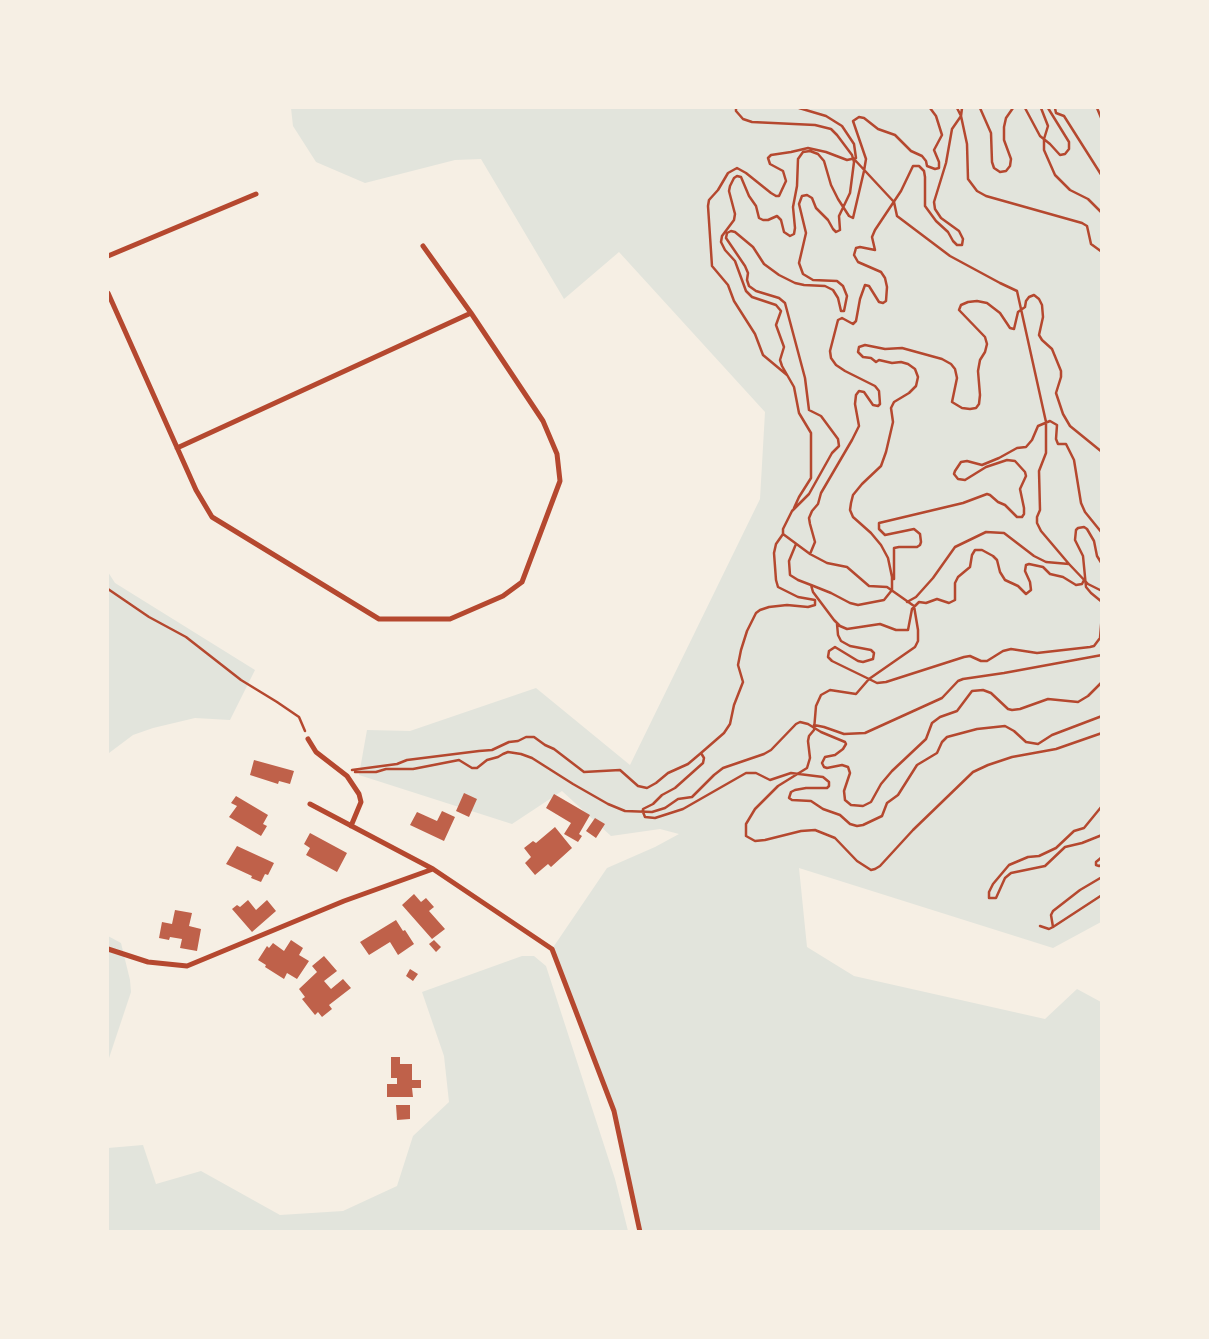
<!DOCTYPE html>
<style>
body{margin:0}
#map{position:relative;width:1209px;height:1339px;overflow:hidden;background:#f6efe4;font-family:"Archivo Narrow",sans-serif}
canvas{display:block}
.frame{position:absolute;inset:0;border:109px solid #f6efe4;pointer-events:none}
</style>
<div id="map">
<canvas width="1209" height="1339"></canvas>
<div class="frame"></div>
</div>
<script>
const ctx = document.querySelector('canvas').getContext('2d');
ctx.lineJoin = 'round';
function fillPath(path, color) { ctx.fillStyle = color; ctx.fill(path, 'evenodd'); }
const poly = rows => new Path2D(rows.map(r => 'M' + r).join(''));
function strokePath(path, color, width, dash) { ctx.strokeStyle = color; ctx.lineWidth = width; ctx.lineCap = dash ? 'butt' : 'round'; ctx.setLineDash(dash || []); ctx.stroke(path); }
fillPath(poly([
 [291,108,1101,108,1101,922,1053,948,799,868,807,947,854,976,1045,1019,1077,989,1101,1002,1101,1231,640,1231,614,1111,552,949,607,868,655,847,679,834,660,829,611,836,562,791,512,824,359,775,367,730,410,731,536,688,630,765,760,499,765,412,619,252,564,299,481,159,455,160,365,183,316,162,293,126],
 [108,572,115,583,255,670,230,720,195,718,153,728,133,735,109,753,108,752],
 [108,936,121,943,130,980,131,992,108,1061],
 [522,956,534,956,546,966,615,1179,628,1231,108,1231,108,1148,143,1145,156,1184,201,1171,280,1215,343,1211,397,1186,413,1136,449,1102,444,1056,422,992]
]), '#e2e4dc');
fillPath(poly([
 [254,760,294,771,290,784,279,781,278,784,250,775],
 [464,793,477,799,469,817,456,811],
 [554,794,590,815,579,834,582,836,578,842,564,834,571,823,546,808],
 [236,796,268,815,263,824,267,826,261,836,229,817,237,806,231,803],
 [442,811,455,817,444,841,410,825,417,812,437,821],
 [595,818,605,824,596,838,586,831],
 [555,827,572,848,551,867,548,864,535,875,525,863,531,857,524,848,533,841,536,843],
 [310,833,347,853,337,872,306,855,310,848,304,844],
 [237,846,274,863,268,875,265,874,261,882,251,878,252,876,226,864],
 [414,894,421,902,426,898,434,907,429,911,445,929,432,939,402,905],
 [248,900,256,910,267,900,276,911,252,932,232,909,237,905,240,907],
 [175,910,192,913,189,926,201,929,197,951,180,948,182,939,170,937,169,940,159,938,162,922,172,924],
 [396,920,403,931,405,930,414,944,398,955,390,942,369,955,360,942],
 [291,940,303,948,299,955,309,961,297,979,287,973,284,979,265,967,266,965,258,960,267,946,269,948,273,943,284,951],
 [434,940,441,947,436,952,429,944],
 [324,956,337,971,324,981,331,989,343,979,351,988,329,1005,332,1009,322,1017,318,1012,315,1015,302,999,305,997,299,989,317,972,312,966],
 [410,969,418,974,413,981,406,976],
 [391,1057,400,1057,400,1064,412,1064,412,1080,421,1080,421,1088,412,1088,413,1097,387,1097,387,1084,397,1084,397,1078,391,1078],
 [396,1105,410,1105,410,1119,397,1120]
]), '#bf614a');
strokePath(poly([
 [736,108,736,111,743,119,752,122,815,125,831,129,837,135,852,155,854,162,850,193,839,216,840,230,836,232,833,229,828,220,816,208,812,198,807,195,802,196,799,204,806,233,799,263,803,274,813,280,837,281,843,286,847,296,844,311,841,311,838,298,833,290,825,286,804,285,795,283,779,275,764,264,753,247,735,232,731,231,727,233,726,238,745,266,748,273,747,280,749,286,756,291,779,298,785,303,805,378,809,410,821,416,838,439,839,446,832,453,809,494,792,511,783,529,783,534],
 [957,108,961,116,967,144,968,179,977,191,986,196,1082,223,1087,226,1091,244,1102,252],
 [980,108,991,133,992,162,994,168,1000,172,1006,171,1010,166,1011,159,1004,140,1004,127,1006,118,1013,108],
 [1025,108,1040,136,1050,144,1060,155,1065,154,1069,149,1069,142,1048,108],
 [1041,108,1048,126,1044,139,1044,150,1055,175,1070,190,1088,199,1102,213],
 [1055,108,1056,113,1064,116,1102,176],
 [1097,108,1102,120],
 [854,159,894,202,897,216,950,256,1000,283,1017,291,1046,422,1046,453,1039,471,1040,510,1037,517,1037,523,1041,531,1069,564,1088,584,1102,591],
 [787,375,763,355,755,334,734,301,728,285,712,266,708,206,709,200,718,190,728,173,737,168,746,173,771,193,776,196,779,196,786,181,783,171,770,164,768,158,771,155,791,152,808,148,826,152,847,160,856,158,854,144,842,126,826,116,799,108],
 [794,508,799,497,811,478,811,433,799,413,794,387,782,366,780,360,784,347,776,325,781,311,776,305,752,297,746,291,735,261,725,250,721,242,722,236,734,220,735,214,729,191,730,186,734,178,737,176,741,177,749,196,756,206,759,218,763,220,768,220,777,216,781,220,784,232,790,236,794,234,795,228,793,207,797,186,798,159,803,152,810,151,818,154,824,161,831,185,838,199,849,216,853,218,864,171,866,159,853,121,859,117,864,118,878,129,895,135,911,151,922,156,926,161,927,166,935,169,939,168,939,162,934,150,942,135,936,116,930,108],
 [783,534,810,554,827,563,847,567,869,586,887,587,914,606,918,630,918,641,915,647,869,679,856,694,830,690,821,695,816,706,814,730,809,736,808,741,810,758,807,768,778,786,755,809,746,824,746,836,755,841,765,840,801,831,815,830,835,838,857,861,871,870,875,869,880,866,913,830,973,772,988,765,1012,757,1056,749,1102,733],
 [796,544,789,561,790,575,798,580,811,585,813,592,834,620,840,626,847,629,880,624,896,630,908,630,912,609,919,602,926,603,937,599,949,603,955,600,955,583,958,577,970,567,972,555,975,550,982,550,993,556,997,560,1000,572,1005,580,1018,586,1026,594,1031,590,1030,582,1025,571,1026,565,1029,564,1043,567,1050,574,1063,577,1076,585,1082,584,1084,580],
 [810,554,815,542,810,524,809,518,812,511,818,504,821,493,852,440,859,426,855,404,856,395,859,391,864,392,873,405,878,406,880,404,879,391,875,386,845,371,836,365,831,358,830,351,838,320,842,318,853,324,856,321,860,299,865,285,869,286,879,302,883,303,886,301,887,287,885,278,881,272,858,262,854,255,856,248,860,247,875,250,872,237,875,230,901,191,913,166,919,166,924,171,925,177,925,206,936,221,948,232,953,241,957,245,962,245,963,239,959,231,941,218,935,209,934,202,946,163,952,129,961,116,962,108],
 [1102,564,1097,556,1094,541,1087,529,1084,527,1078,528,1076,530,1075,540,1083,556,1086,587,1091,593,1102,602],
 [894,579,894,548,899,547,917,547,920,545,921,542,920,534,914,529,885,535,879,529,879,523,963,503,987,494,990,495,998,502,1005,505,1017,517,1022,517,1024,514,1024,508,1020,489,1026,476,1025,472,1015,461,1007,460,986,467,965,480,958,479,954,474,955,471,961,462,967,461,982,465,999,458,1017,448,1026,447,1032,440,1038,426,1050,421,1057,425,1056,439,1058,444,1066,444,1074,460,1081,503,1085,512,1102,533],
 [811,585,831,593,850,603,858,605,884,600,892,590,892,577,888,558,881,545,871,533,853,517,850,510,851,503,853,495,862,484,881,466,886,452,893,422,891,408,894,402,909,393,916,386,918,377,915,369,908,364,901,362,892,363,879,360,876,362,871,358,863,357,858,352,859,347,865,345,885,349,902,348,942,359,951,364,955,369,957,378,952,402,962,408,970,409,976,408,979,404,980,395,978,371,980,360,985,352,987,344,985,337,959,310,961,305,968,302,977,301,987,303,1000,313,1010,328,1014,329,1018,312,1025,307,1026,301,1029,297,1034,295,1039,299,1042,305,1043,317,1039,335,1042,340,1052,349,1061,371,1061,377,1056,393,1063,414,1070,426,1102,452],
 [108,589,149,617,186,637,241,680,277,702,299,717,305,731],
 [907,602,916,597,933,578,955,547,986,532,1004,533,1034,556,1046,562,1069,564],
 [837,624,838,635,841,641,850,646,871,650,874,653,873,659,863,662,858,661,835,647,829,651,828,657,832,661,869,679,877,683,886,682,964,657,970,656,981,661,987,661,1003,651,1011,649,1037,653,1090,647,1094,646,1100,638,1102,614],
 [814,725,824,727,844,734,865,733,942,698,958,681,963,679,1004,673,1102,655],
 [701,753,724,733,730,724,734,705,743,682,738,665,741,650,747,631,756,613,760,610,769,607,787,605,808,607,815,605,815,600,798,597,778,587,776,580,774,553,776,544,783,534],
 [352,770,397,764,407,760,479,751,492,750,509,742,518,741,526,737,534,737,545,745,554,749,584,772,620,770,638,786,647,788,656,783,668,773,688,764,701,753,704,758,703,763,675,788,662,795,653,804,643,809,643,812,645,817,655,818,683,809,746,773,756,773,770,780,791,773,823,777,829,782,829,786,827,788,806,788,795,790,791,792,789,798,792,800,811,801,823,809,840,815,850,824,857,826,863,825,882,816,887,803,898,795,917,765,937,753,942,742,947,737,977,729,1005,726,1014,731,1026,742,1038,744,1052,735,1102,716],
 [355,772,376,772,386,769,413,769,459,760,472,768,477,768,487,760,498,757,503,754,508,752,521,754,532,758,573,784,608,804,625,811,652,812,665,808,678,799,692,797,714,775,723,768,764,754,771,750,796,724,800,722,808,724,821,732,845,742,846,744,843,749,835,755,825,757,822,763,824,767,827,768,842,765,848,767,850,773,844,791,845,800,851,805,863,806,871,802,881,784,892,771,926,739,932,723,940,717,957,711,972,691,983,690,991,693,1008,709,1012,710,1020,709,1048,699,1078,702,1088,696,1102,682],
 [1102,806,1084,828,1074,831,1056,848,1039,856,1028,857,1009,865,993,884,989,892,989,898,996,898,1005,878,1011,873,1045,866,1065,847,1082,843,1102,835],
 [1102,857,1096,862,1096,865,1099,866,1102,865],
 [1040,926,1049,929,1053,927],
 [1053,927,1051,915,1053,911,1080,890,1102,877],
 [1053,927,1102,895]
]), '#b5482f', 2.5);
strokePath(poly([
 [108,256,256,194],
 [108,293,196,490,212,517,379,619,450,619,503,596,522,582,560,481,557,454,543,421,471,313,423,246],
 [177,448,471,313],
 [308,739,316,752,347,776,359,794,361,802,351,826],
 [310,804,433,869],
 [108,949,148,962,187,966,344,901,433,869,552,949,614,1111,640,1232]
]), '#b5482f', 5);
</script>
